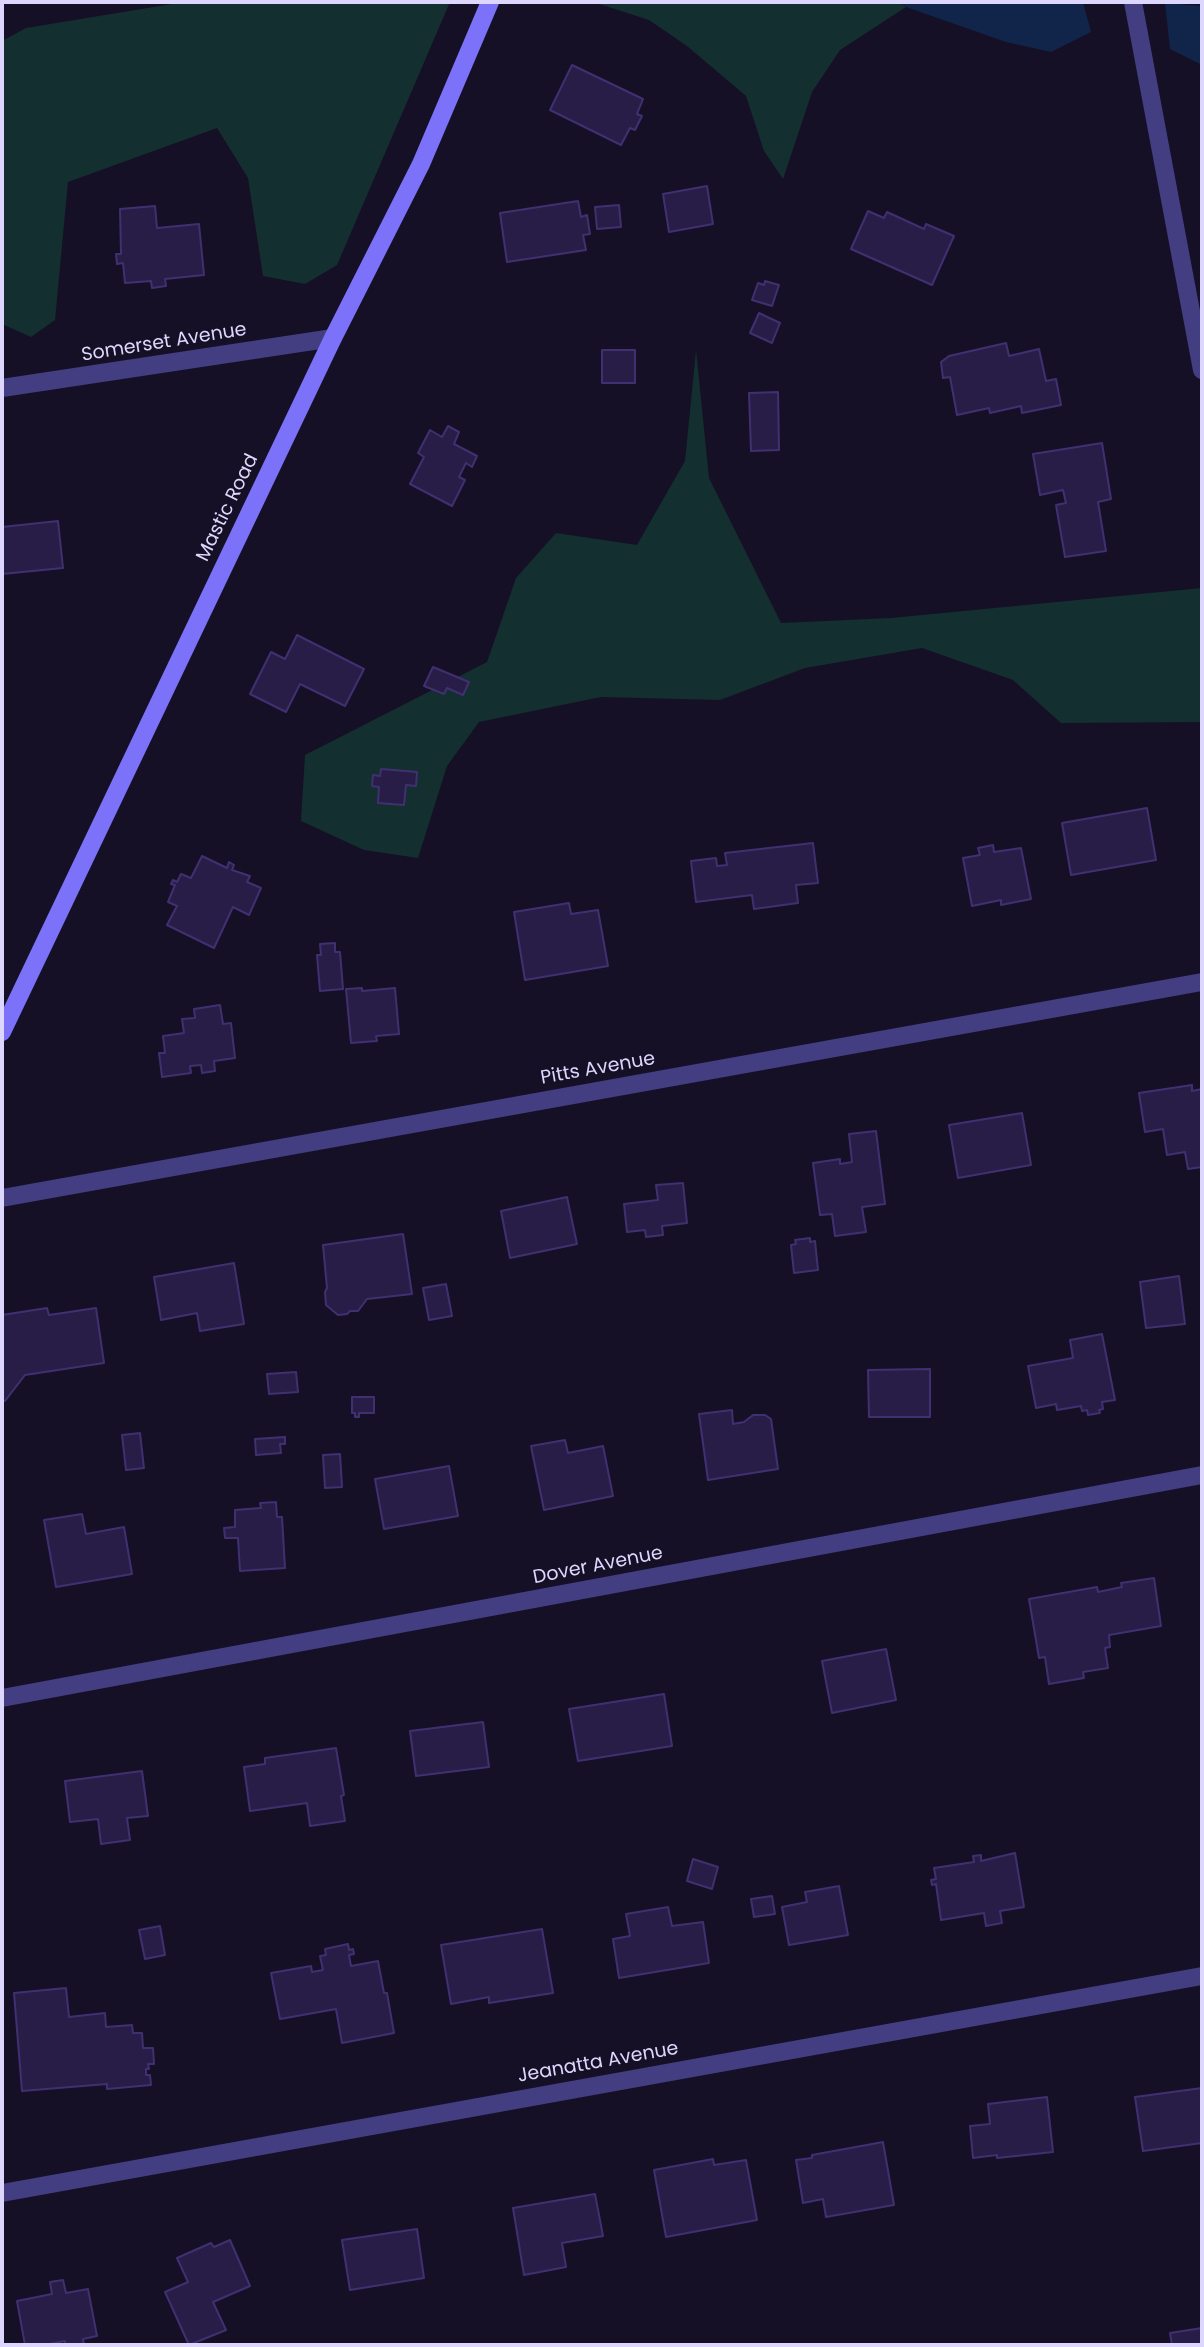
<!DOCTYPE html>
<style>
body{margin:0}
#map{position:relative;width:1204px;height:2347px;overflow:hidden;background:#151026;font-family:Poppins,sans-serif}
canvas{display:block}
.frame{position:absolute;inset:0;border:4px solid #ddd7fd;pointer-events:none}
</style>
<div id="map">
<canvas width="1204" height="2347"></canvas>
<div class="frame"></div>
</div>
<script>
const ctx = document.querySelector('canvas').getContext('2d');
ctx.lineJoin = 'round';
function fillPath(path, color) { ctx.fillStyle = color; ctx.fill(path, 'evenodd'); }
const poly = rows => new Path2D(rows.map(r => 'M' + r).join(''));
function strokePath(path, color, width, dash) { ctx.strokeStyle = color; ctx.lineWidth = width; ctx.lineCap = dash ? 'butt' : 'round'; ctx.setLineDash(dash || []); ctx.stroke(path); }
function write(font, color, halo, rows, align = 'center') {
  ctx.font = font + ' Poppins,sans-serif'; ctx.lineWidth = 5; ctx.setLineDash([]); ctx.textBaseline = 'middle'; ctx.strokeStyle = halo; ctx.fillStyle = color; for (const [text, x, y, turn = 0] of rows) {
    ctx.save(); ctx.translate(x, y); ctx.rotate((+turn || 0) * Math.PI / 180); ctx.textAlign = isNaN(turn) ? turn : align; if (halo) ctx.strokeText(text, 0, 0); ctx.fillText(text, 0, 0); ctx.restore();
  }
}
fillPath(poly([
 [184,2,450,2,337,265,305,284,263,276,248,178,217,128,68,182,55,320,31,337,2,324,2,41,26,28],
 [593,2,899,2,906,7,840,50,812,92,783,179,764,151,746,96,687,46,649,20],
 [696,350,709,478,781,623,891,618,1202,588,1202,722,1061,723,1013,680,922,648,805,668,720,700,601,697,479,722,447,766,418,858,364,850,301,821,305,755,487,662,516,578,556,533,637,545,685,461]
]), '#142f2f');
fillPath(poly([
 [899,2,1083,2,1091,32,1051,52,1006,42,906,7],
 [1165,3,1202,6,1202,65,1170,49]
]), '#112449');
const building = poly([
 [572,65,643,99,637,114,642,116,635,130,630,128,621,145,550,110,572,65],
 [707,186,713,224,669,232,663,194,707,186],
 [578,201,581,217,587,215,590,234,583,235,586,250,507,262,500,213,578,201],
 [619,205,621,227,597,229,595,207,619,205],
 [155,206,157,228,199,224,204,275,165,279,166,286,152,288,151,281,125,283,123,263,117,264,116,254,121,254,120,209,155,206],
 [868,211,884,218,887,212,924,229,926,224,954,236,932,285,851,249,868,211],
 [765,281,779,285,772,306,752,300,758,283,764,285,765,281],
 [759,313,780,323,772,343,750,333,759,313],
 [1006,343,1009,356,1039,349,1046,381,1056,379,1061,405,1022,413,1021,406,990,413,989,408,957,415,950,377,943,378,941,362,949,356,1006,343],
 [602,350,635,350,635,383,602,383,602,350],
 [778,392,779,450,751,451,749,393,778,392],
 [448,426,459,432,454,444,477,456,472,467,466,463,459,477,465,480,452,506,410,484,424,457,418,453,430,430,442,437,448,426],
 [1102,443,1111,499,1098,502,1106,551,1065,557,1056,505,1066,503,1063,490,1040,495,1033,454,1102,443],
 [58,521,63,568,2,574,2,527,58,521],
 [297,635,364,669,345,706,300,684,286,712,250,694,271,652,285,659,297,635],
 [433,667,469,682,463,695,447,688,444,694,424,686,433,667],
 [381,769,417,772,416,786,406,785,404,805,378,803,379,787,372,786,373,775,380,776,381,769],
 [1147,808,1156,860,1071,875,1062,823,1147,808],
 [813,843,818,883,796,885,798,903,754,909,752,895,696,902,691,861,716,858,717,866,727,865,725,853,813,843],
 [993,845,994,852,1021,848,1031,899,1001,905,1001,900,972,906,963,858,980,855,978,848,993,845],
 [202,856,227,868,229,862,234,865,232,870,250,876,247,882,261,888,249,915,233,907,214,948,167,925,177,906,168,902,175,885,171,884,173,880,177,882,181,874,191,878,202,856],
 [569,903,571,914,598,910,608,966,525,980,514,912,569,903],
 [335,943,335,952,340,952,343,989,320,991,317,955,321,955,320,944,335,943],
 [362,988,362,991,395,988,399,1034,376,1036,377,1041,351,1043,346,989,362,988],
 [220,1005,223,1024,231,1023,235,1058,214,1061,215,1071,202,1073,201,1065,190,1066,191,1073,162,1077,159,1053,165,1053,163,1036,184,1033,182,1019,195,1018,194,1009,220,1005],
 [1192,1085,1192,1091,1202,1089,1202,1167,1188,1169,1185,1152,1167,1155,1163,1129,1145,1132,1139,1093,1192,1085],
 [1022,1113,1031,1165,958,1178,949,1125,1022,1113],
 [876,1131,885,1204,862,1207,866,1232,835,1236,832,1214,820,1215,813,1163,840,1159,840,1164,852,1162,849,1134,876,1131],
 [683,1183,687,1223,662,1226,663,1235,646,1237,645,1230,627,1232,624,1204,658,1200,656,1185,683,1183],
 [567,1197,577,1244,510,1258,501,1211,567,1197],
 [403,1234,412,1294,367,1299,358,1311,350,1311,347,1314,338,1315,326,1305,325,1292,327,1288,323,1245,403,1234],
 [810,1238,810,1242,815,1241,818,1270,794,1273,791,1245,796,1244,795,1240,810,1238],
 [234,1263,244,1324,200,1331,197,1313,161,1320,154,1277,234,1263],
 [1179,1276,1185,1324,1146,1328,1140,1282,1179,1276],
 [446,1284,452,1316,429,1320,423,1288,446,1284],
 [47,1308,49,1315,96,1308,104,1363,25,1375,5,1401,2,1401,2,1315,47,1308],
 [1102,1334,1115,1400,1102,1402,1103,1409,1099,1410,1100,1413,1088,1415,1087,1410,1082,1411,1081,1406,1057,1410,1056,1404,1036,1408,1028,1366,1073,1358,1070,1340,1102,1334],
 [930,1369,930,1417,869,1417,868,1370,930,1369],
 [296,1372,298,1392,269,1394,267,1374,296,1372],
 [352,1397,374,1397,374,1413,359,1413,359,1417,355,1417,355,1413,352,1413,352,1397],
 [732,1410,733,1424,744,1422,753,1415,765,1415,771,1419,778,1469,708,1480,699,1414,732,1410],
 [140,1433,144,1468,126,1470,122,1435,140,1433],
 [285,1437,285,1444,280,1444,281,1453,256,1455,255,1439,285,1437],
 [565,1440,568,1453,603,1446,613,1496,544,1510,531,1446,565,1440],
 [340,1454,342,1487,325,1488,323,1455,340,1454],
 [449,1466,458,1516,384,1529,375,1479,449,1466],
 [276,1502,277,1517,282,1517,285,1568,240,1571,238,1538,225,1538,224,1528,235,1527,235,1510,261,1508,260,1503,276,1502],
 [82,1514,86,1534,124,1527,132,1574,56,1587,44,1520,82,1514],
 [1154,1578,1161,1626,1109,1635,1110,1647,1105,1648,1108,1668,1083,1672,1084,1678,1049,1684,1045,1657,1039,1658,1029,1599,1097,1587,1098,1592,1122,1587,1121,1583,1154,1578],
 [886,1649,896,1700,832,1713,822,1661,886,1649],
 [664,1694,672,1746,578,1761,569,1709,664,1694],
 [483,1722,489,1767,416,1776,410,1731,483,1722],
 [336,1748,344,1795,341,1796,345,1821,310,1826,307,1803,250,1811,244,1767,265,1764,265,1758,336,1748],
 [142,1771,148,1816,127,1818,130,1840,101,1844,98,1819,70,1822,65,1781,142,1771],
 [1015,1853,1024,1907,1000,1911,1002,1923,986,1926,984,1913,941,1920,936,1884,932,1885,931,1880,936,1879,934,1868,974,1862,973,1856,981,1855,981,1861,1015,1853],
 [693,1859,718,1867,712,1889,687,1881,693,1859],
 [839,1886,848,1935,789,1945,782,1907,807,1902,805,1892,839,1886],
 [772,1896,775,1914,754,1917,751,1899,772,1896],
 [668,1907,672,1926,703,1922,709,1963,619,1978,613,1939,630,1936,626,1914,668,1907],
 [160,1926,165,1955,145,1959,139,1930,160,1926],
 [542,1929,553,1993,489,2003,489,1997,451,2004,441,1945,542,1929],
 [348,1944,349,1950,353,1949,354,1954,349,1955,351,1966,378,1961,384,1993,387,1993,394,2033,342,2043,336,2009,280,2019,271,1973,311,1966,312,1972,323,1970,320,1956,326,1955,325,1949,348,1944],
 [66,1988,69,2017,105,2013,106,2027,132,2025,133,2033,142,2033,143,2048,153,2048,154,2064,148,2064,149,2069,146,2069,146,2075,150,2075,151,2085,107,2089,107,2084,22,2091,14,1993,66,1988],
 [1202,2088,1202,2143,1143,2151,1135,2097,1202,2088],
 [1047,2097,1053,2152,997,2158,997,2155,973,2158,970,2126,990,2124,988,2104,1047,2097],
 [883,2142,894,2205,826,2217,823,2199,803,2203,796,2160,812,2158,812,2155,883,2142],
 [713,2159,714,2165,746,2160,757,2220,666,2237,654,2170,713,2159],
 [595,2194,603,2236,562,2243,566,2267,524,2275,513,2208,595,2194],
 [417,2229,424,2278,350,2290,342,2240,417,2229],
 [230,2240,250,2286,213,2302,226,2330,189,2345,165,2292,188,2282,177,2258,211,2243,214,2247,230,2240],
 [63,2280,66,2293,88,2289,97,2336,83,2339,84,2345,65,2345,65,2341,44,2345,25,2345,17,2301,52,2294,50,2282,63,2280],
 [1202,2328,1202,2345,1172,2345,1170,2333,1202,2328]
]);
fillPath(building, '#271d46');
strokePath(building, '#403071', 2);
strokePath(poly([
 [1133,2,1202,370],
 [2,1198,1202,982],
 [2,1698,1202,1475],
 [2,2193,1202,1976]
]), '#433d82', 18);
strokePath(poly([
 [2,388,333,338]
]), '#433d82', 18);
strokePath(poly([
 [2,1032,333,338,421,164,490,2]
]), '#7b72f9', 18);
write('19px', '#ddd7fd', '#151026', [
 ["Somerset Avenue",164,343,-9],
 ["Mastic Road",228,508,-64],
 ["Pitts Avenue",598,1069,-10],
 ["Dover Avenue",598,1566,-11],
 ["Jeanatta Avenue",598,2063,-10]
]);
</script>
